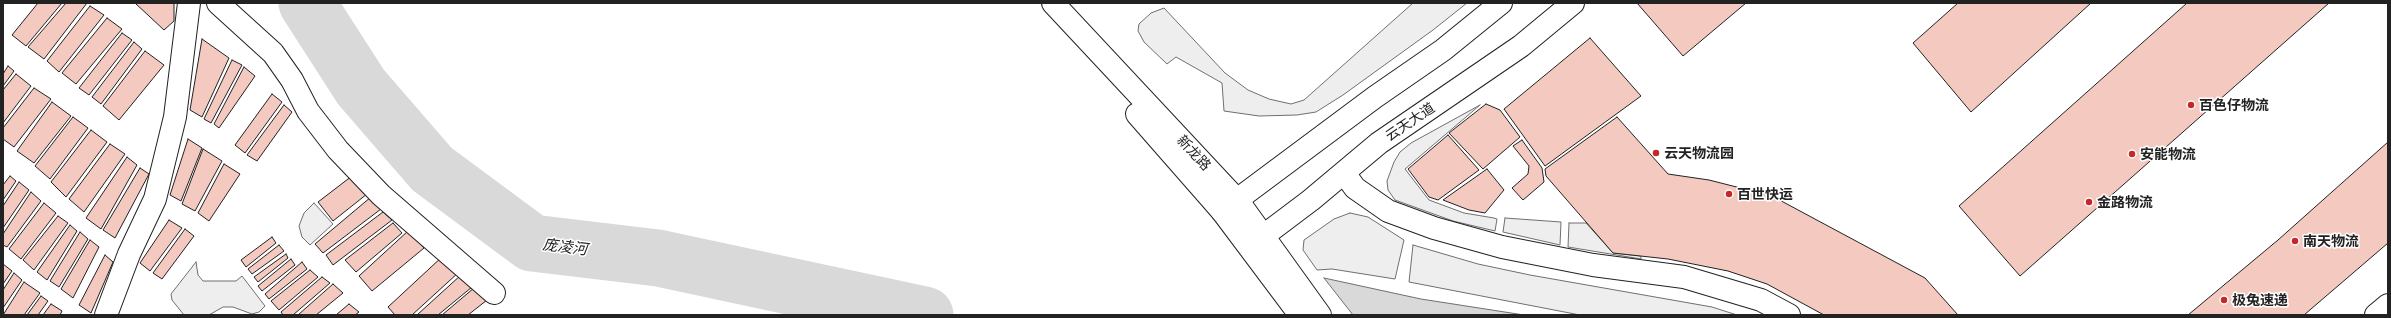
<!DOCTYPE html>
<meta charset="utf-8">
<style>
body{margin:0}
#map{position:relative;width:2391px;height:318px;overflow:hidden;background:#fff;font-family:"Exo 2",sans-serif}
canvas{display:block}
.frame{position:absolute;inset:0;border:4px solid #222;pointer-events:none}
</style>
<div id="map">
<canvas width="2391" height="318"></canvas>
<div class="frame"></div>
</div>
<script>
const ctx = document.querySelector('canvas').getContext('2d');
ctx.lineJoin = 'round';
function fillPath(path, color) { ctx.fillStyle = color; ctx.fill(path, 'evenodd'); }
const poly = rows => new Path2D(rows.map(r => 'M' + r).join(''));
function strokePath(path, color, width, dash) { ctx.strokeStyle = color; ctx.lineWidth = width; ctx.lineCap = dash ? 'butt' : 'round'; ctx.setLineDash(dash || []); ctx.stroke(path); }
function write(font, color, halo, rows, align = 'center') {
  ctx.font = font + ' "Exo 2","Noto Sans SC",sans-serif'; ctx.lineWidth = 3; ctx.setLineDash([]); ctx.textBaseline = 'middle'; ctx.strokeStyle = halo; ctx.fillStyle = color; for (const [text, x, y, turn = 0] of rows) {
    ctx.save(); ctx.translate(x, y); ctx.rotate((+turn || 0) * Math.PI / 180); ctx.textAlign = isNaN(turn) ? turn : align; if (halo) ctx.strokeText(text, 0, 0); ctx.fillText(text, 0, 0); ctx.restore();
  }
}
const green = poly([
 [1413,3,1467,3,1433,30,1343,95,1316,112,1297,115,1259,116,1224,111,1222,83,1176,57,1167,64,1144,42,1138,31,1139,24,1151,13,1164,8,1225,73,1248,90,1269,99,1291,104,1304,100,1413,3],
 [1480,105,1405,169,1429,200,1464,213,1494,218,1497,219,1495,231,1453,221,1395,200,1388,190,1387,181,1394,162,1400,152,1411,143,1480,105],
 [314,203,333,224,310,245,302,237,299,226,304,213,314,203],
 [1350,213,1368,217,1404,240,1395,279,1332,269,1317,270,1303,250,1304,240,1334,219,1350,213],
 [1505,218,1561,222,1560,245,1503,232,1505,218],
 [1569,223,1586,223,1613,253,1641,256,1641,259,1568,247,1569,223],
 [1413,245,1478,264,1530,275,1712,307,1737,315,1580,315,1409,282,1413,245],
 [196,262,198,275,203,281,236,281,242,276,265,306,259,312,252,314,233,307,223,307,209,315,184,315,172,300,171,294,196,262]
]);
fillPath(green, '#eee');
strokePath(green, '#6f6f6f', 1);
const water = poly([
 [1324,278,1421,299,1524,315,1353,315,1324,278]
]);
fillPath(water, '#d9d9d9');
strokePath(water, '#6f6f6f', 1);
strokePath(poly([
 [307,3,361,87,432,169,532,243,658,258,925,315]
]), '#d9d9d9', 57);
const building = poly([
 [38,3,62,3,26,46,12,35,38,3],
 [66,3,87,3,44,59,28,47,66,3],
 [135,3,174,3,174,21,164,30,135,3],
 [1637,3,1746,3,1683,56,1637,3],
 [1958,3,2091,3,1971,112,1913,43,1958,3],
 [2187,3,2329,3,2020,276,1959,206,2187,3],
 [90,6,104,15,59,72,47,61,90,6],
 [107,18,122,29,76,84,62,73,107,18],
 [122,33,132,40,89,95,79,88,122,33],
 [1590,38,1641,96,1545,166,1504,109,1590,38],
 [202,39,229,58,202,117,190,110,202,39],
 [134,42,142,49,101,104,92,97,134,42],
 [145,51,164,65,119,120,103,106,145,51],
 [232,60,242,65,211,123,204,119,232,60],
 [8,66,14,71,3,86,3,74,8,66],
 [244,67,255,76,219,128,214,124,244,67],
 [16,74,31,86,3,123,3,90,16,74],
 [34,88,51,99,14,147,3,139,3,128,34,88],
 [272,94,282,102,245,153,235,145,272,94],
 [52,102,71,116,34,163,17,151,52,102],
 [1486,104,1500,110,1520,137,1483,169,1449,133,1486,104],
 [284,105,292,112,257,161,247,155,284,105],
 [73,117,88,128,50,179,35,166,73,117],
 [1617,117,1668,174,1709,180,1772,196,1925,278,1958,315,1824,315,1767,284,1728,271,1668,259,1613,253,1546,176,1545,169,1617,117],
 [91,130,107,142,66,197,51,182,91,130],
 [1448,135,1479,170,1438,200,1429,197,1408,169,1448,135],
 [188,139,202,148,181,201,170,195,188,139],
 [1522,140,1542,168,1544,182,1523,200,1512,188,1528,174,1529,166,1513,146,1522,140],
 [2388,142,2388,243,2304,315,2188,315,2278,240,2388,142],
 [110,144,125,154,84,212,69,199,110,144],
 [203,149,222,161,195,211,182,204,203,149],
 [127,157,137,165,101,229,86,218,127,157],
 [224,164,240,174,209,221,198,213,224,164],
 [140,168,149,174,115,238,103,230,140,168],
 [1487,169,1504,190,1485,213,1469,210,1443,200,1487,169],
 [10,176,16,181,3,200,3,185,10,176],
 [352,176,367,194,333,221,318,202,352,176],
 [19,182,29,190,3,228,3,206,19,182],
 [31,192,41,201,7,247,3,245,3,234,31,192],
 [371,197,381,209,323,253,315,244,371,197],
 [44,203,56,213,21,259,9,249,44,203],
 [383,212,392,220,333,265,326,255,383,212],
 [58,216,68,223,34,270,23,260,58,216],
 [169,220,182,228,150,271,140,263,169,220],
 [393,223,402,233,356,272,345,260,393,223],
 [70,225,77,231,47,280,37,272,70,225],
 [185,229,194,236,162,279,153,273,185,229],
 [408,231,424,248,372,291,359,276,408,231],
 [80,232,88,239,59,287,50,281,80,232],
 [272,237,276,243,246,267,241,260,272,237],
 [90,240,99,247,73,298,61,289,90,240],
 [279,245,284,251,252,274,248,269,279,245],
 [286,254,288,258,258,282,254,277,286,254],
 [105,255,113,262,91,313,79,305,105,255],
 [443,256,459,272,412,315,395,315,388,307,443,256],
 [291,259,295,265,262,291,258,286,291,259],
 [302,262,307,269,269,299,265,294,302,262],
 [3,264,12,271,3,284,3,264],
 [310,270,318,277,279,310,271,301,310,270],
 [14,273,22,280,3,308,3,290,14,273],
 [461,275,472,287,438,315,417,315,461,275],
 [322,277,330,283,293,315,283,315,281,312,322,277],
 [24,282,40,293,24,315,3,315,24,282],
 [333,284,343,293,316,315,298,315,333,284],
 [474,288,487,300,468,315,442,315,474,288],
 [41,296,48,301,38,315,27,315,41,296],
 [51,304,62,311,60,315,43,315,51,304],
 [349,304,359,312,355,315,336,315,349,304]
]);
fillPath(building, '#f3c9c0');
strokePath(building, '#222', 1);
const minor = poly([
 [218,3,273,53,292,80,308,111,338,150,381,195,494,293],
 [1344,173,1355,188,1388,211,1434,228,1502,247,1593,265,1684,277,1761,300,1789,315],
 [106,315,129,254,155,199,175,117,189,3]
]);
const tertiary = poly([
 [2376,315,2388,305]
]);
const secondary = poly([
 [1222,211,1375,97,1443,50,1501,3],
 [1250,246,1311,200,1379,143,1521,46,1573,3]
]);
const primary = poly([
 [1053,3,1238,201,1320,315],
 [1137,114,1222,211,1300,315]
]);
strokePath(minor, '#222', 24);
strokePath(tertiary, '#222', 24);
strokePath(secondary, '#222', 24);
strokePath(primary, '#222', 24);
strokePath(minor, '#fff', 22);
strokePath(tertiary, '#fff', 22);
strokePath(secondary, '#fff', 22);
strokePath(primary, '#fff', 22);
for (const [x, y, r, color] of [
 [2191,105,4,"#c62828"],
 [1656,153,4,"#c62828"],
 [2132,154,4,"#c62828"],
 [1729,194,4,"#c62828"],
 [2089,202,4,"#c62828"],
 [2295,241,4,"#c62828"],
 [2224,300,4,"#c62828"]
]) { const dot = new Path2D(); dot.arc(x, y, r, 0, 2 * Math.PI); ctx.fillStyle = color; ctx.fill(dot); strokePath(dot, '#fff', 1.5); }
write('bold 14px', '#222', '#fff', [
 ["百色仔物流",2199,105],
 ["云天物流园",1664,153],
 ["安能物流",2140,154],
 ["百世快运",1737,194],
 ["金路物流",2097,202],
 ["南天物流",2303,241],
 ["极兔速递",2232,300]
], 'left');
write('14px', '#222', '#fff', [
 ["云天大道",1410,122,-34],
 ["新龙路",1194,153,47]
]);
write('italic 15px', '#222', '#fff', [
 ["庞凌河",565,247,7]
]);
</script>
